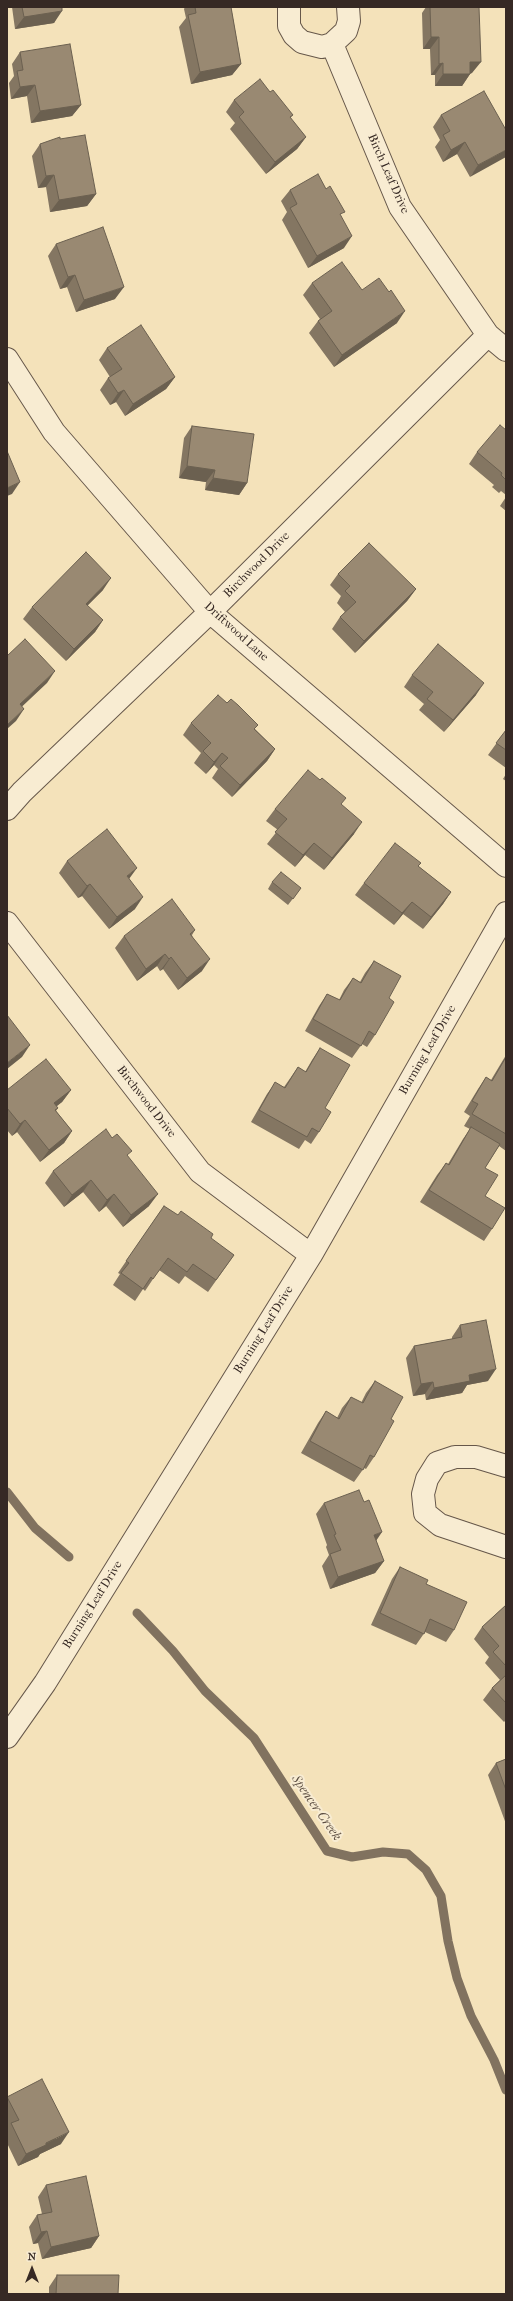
<!DOCTYPE html>
<style>
body{margin:0}
#map{position:relative;width:513px;height:2301px;overflow:hidden;background:#f4e2ba;font-family:"IM FELL French Canon",serif}
canvas{display:block}
.frame{position:absolute;inset:0;border:8px solid #362924;pointer-events:none}
.north{position:absolute;left:12px;top:2249px;width:40px;height:40px;-webkit-text-stroke:3px #f8ecd2;paint-order:stroke;rotate:0deg;font-size:11px;font-weight:700;line-height:16px;text-align:center;color:#362924}
.north::after{content:'';display:block;margin:auto;width:14px;height:18px;background:#362924;clip-path:polygon(50% 0,100% 100%,50% 72%,0 100%)}
</style>
<div id="map">
<canvas width="513" height="2301"></canvas>
<div class="frame"></div>
<div class="north">N</div>
</div>
<script>
const ctx = document.querySelector('canvas').getContext('2d');
ctx.lineJoin = 'round';
const poly = rows => new Path2D(rows.map(r => 'M' + r).join(''));
function strokePath(path, color, width, dash) { ctx.strokeStyle = color; ctx.lineWidth = width; ctx.lineCap = dash ? 'butt' : 'round'; ctx.setLineDash(dash || []); ctx.stroke(path); }
function fillPath(path, color) { ctx.fillStyle = color; ctx.fill(path, 'evenodd'); }
function write(font, color, halo, rows, align = 'center') {
  ctx.font = font + ' "IM FELL French Canon",serif'; ctx.lineWidth = 4; ctx.setLineDash([]); ctx.textBaseline = 'middle'; ctx.strokeStyle = halo; ctx.fillStyle = color; for (const [text, x, y, turn = 0] of rows) {
    ctx.save(); ctx.translate(x, y); ctx.rotate((+turn || 0) * Math.PI / 180); ctx.textAlign = isNaN(turn) ? turn : align; if (halo) ctx.strokeText(text, 0, 0); ctx.fillText(text, 0, 0); ctx.restore();
  }
}
strokePath(poly([
 [7,1492,35,1528,69,1557],
 [137,1613,173,1651,205,1691,254,1738,327,1851,352,1857,383,1852,408,1854,426,1870,441,1896,448,1941,457,1978,471,2016,494,2060,506,2090]
]), '#81725f', 9);
const minor = poly([
 [289,7,289,26,294,35,302,42,322,47,332,44,346,31,349,21,348,7],
 [332,44,400,207,488,335,506,350],
 [7,359,54,432,210,612,506,866],
 [7,809,22,792,210,612,488,335],
 [7,923,200,1172,311,1255],
 [506,1466,476,1457,455,1457,437,1463,427,1479,423,1494,425,1513,440,1525,506,1547],
 [7,1737,45,1683,311,1255,506,913]
]);
strokePath(minor, '#66574a', 24);
strokePath(minor, '#f8ecd2', 22);
fillPath(poly([
 [12,7,62,7,54,23,15,29],
 [185,7,231,7,241,64,232,75,191,84,179,27,186,18,184,9],
 [426,7,479,7,472,73,470,74,462,86,435,86,435,75,431,75,430,49,423,49,422,13],
 [20,52,81,105,72,116,31,123,27,96,11,99,9,83,14,76,12,64],
 [270,92,293,115,290,118,306,137,297,149,266,174,230,129,235,123,226,112,234,100],
 [441,115,506,130,470,177,457,154,443,162,435,147,440,140,433,127],
 [60,139,96,194,87,206,50,212,46,187,38,188,32,156,40,144],
 [290,190,341,217,344,248,308,268,282,220,287,212,281,201],
 [56,244,115,299,76,312,67,287,60,289,48,256],
 [312,283,362,290,397,323,334,367,309,333,318,321,320,319,303,295],
 [107,348,175,377,166,389,125,416,116,402,110,405,100,390,108,378,110,377,99,360],
 [192,426,247,483,239,495,205,490,206,482,179,478,184,438],
 [506,430,506,495,501,491,499,493,492,487,494,485,469,464,477,452],
 [506,497,506,511,500,506],
 [338,574,416,589,407,601,355,653,332,629,340,617,345,612,337,603,341,596,330,585],
 [103,590,87,606,103,620,95,632,66,661,23,619,32,607],
 [412,675,476,695,444,732,419,710,424,704,404,687],
 [191,723,255,729,275,749,267,761,232,797,212,778,218,769,214,765,206,774,194,763,201,753,183,735],
 [506,730,506,768,488,755],
 [506,774,506,781,503,779],
 [341,805,354,834,324,870,305,855,295,867,267,844,278,830,266,821,275,809],
 [67,861,129,879,135,909,109,929,82,896,78,898,59,873],
 [418,866,451,892,443,904,423,929,403,914,394,925,355,895,364,883],
 [272,882,301,888,288,905,268,889],
 [195,930,192,935,202,971,178,990,163,969,160,971,157,966,137,981,115,948,124,936],
 [374,961,389,998,375,1035,367,1047,362,1044,352,1058,305,1031,319,1006,327,994,339,1000,344,990,353,978,360,982,365,973],
 [320,1048,325,1108,319,1132,311,1144,305,1140,299,1149,251,1122,267,1094,275,1083,284,1087,298,1067,305,1072,312,1060],
 [506,1055,506,1151,499,1146,485,1168,485,1196,492,1229,484,1241,420,1202,437,1175,446,1163,448,1164,463,1139,470,1129,464,1126,470,1116,464,1112,478,1089,486,1077,491,1080],
 [7,1090,71,1090,62,1102,56,1106,58,1108,56,1111,72,1131,64,1143,40,1162,17,1132,12,1136,7,1130],
 [128,1157,149,1206,123,1227,106,1206,99,1212,83,1192,64,1207,45,1183,53,1171],
 [164,1206,234,1255,208,1292,185,1276,179,1284,159,1270,145,1291,143,1289,135,1301,113,1285,120,1274,118,1273],
 [460,1325,488,1381,467,1385,462,1393,426,1400,425,1394,413,1396,406,1358,414,1346,452,1339,452,1337],
 [375,1381,391,1419,374,1457,366,1469,364,1468,354,1482,301,1453,318,1423,326,1411,337,1418,342,1408,351,1397,361,1403,366,1393],
 [324,1503,376,1540,384,1561,375,1573,330,1589,322,1566,329,1555,326,1547,327,1545,316,1514],
 [400,1567,426,1584,454,1630,446,1642,425,1632,416,1645,371,1625,392,1579],
 [506,1605,506,1720,504,1722,483,1700,492,1688,500,1680,485,1663,489,1657,474,1639,482,1627],
 [506,1759,506,1824,488,1775,496,1763],
 [7,2097,61,2144,40,2154,38,2157,18,2166,7,2143,7,2129,8,2127,7,2125],
 [46,2185,99,2236,91,2248,42,2259,38,2243,33,2244,29,2227,37,2215,42,2214,38,2197],
 [57,2275,118,2294,49,2294,49,2287]
]), '#847662');
fillPath(poly([
 [62,11,54,23,15,29,24,17],
 [431,37,439,37,430,49,423,49],
 [470,62,481,62,472,73,463,74,470,74,462,86,435,86,443,74],
 [443,63,435,75,431,75,439,64],
 [241,64,232,75,191,84,200,72],
 [35,85,27,96,11,99,20,87],
 [81,105,72,116,31,123,40,111],
 [306,137,297,149,266,174,275,162],
 [465,142,457,154,443,162,451,150],
 [506,150,506,157,470,177,478,165],
 [54,175,46,187,38,188,46,176],
 [96,194,87,206,50,212,59,200],
 [352,236,344,248,308,268,317,256],
 [75,275,67,287,60,289,68,277],
 [124,287,115,299,76,312,84,300],
 [405,311,397,323,334,367,342,355],
 [175,377,166,389,125,416,133,404],
 [124,390,116,402,110,405,118,393],
 [187,466,215,470,206,482,179,478],
 [213,478,247,483,239,495,205,490],
 [20,482,12,494,7,496,7,488],
 [111,578,103,590,77,616,86,604],
 [416,589,407,601,355,653,364,641],
 [103,620,95,632,66,661,74,649],
 [55,671,47,683,12,716,20,704],
 [484,683,476,695,444,732,453,720],
 [24,709,16,721,7,729,7,725],
 [275,749,267,761,232,797,240,785],
 [222,753,214,765,206,774,214,762],
 [362,822,354,834,324,870,332,858],
 [314,843,305,855,295,867,303,855],
 [137,868,129,879,127,876],
 [90,884,82,896,78,898,87,886],
 [451,892,443,904,423,929,431,917],
 [143,897,135,909,109,929,117,917],
 [412,902,403,914,394,925,402,913],
 [165,954,157,966,137,981,146,969],
 [171,957,163,969,160,971,169,959],
 [210,959,202,971,178,990,187,978],
 [30,1045,22,1057,7,1069,7,1063],
 [71,1090,62,1102,46,1115,54,1103],
 [25,1120,17,1132,12,1136,20,1124],
 [72,1131,64,1143,40,1162,49,1150],
 [91,1180,83,1192,64,1207,72,1195],
 [114,1194,106,1206,99,1212,107,1200],
 [158,1194,149,1206,123,1227,131,1215],
 [496,1369,488,1381,467,1385,462,1393,426,1400,434,1388,469,1375],
 [433,1382,425,1394,413,1396,421,1384],
 [382,1532,374,1544,374,1535],
 [384,1561,375,1573,330,1589,338,1577],
 [69,2132,61,2144,40,2154,38,2157,18,2166,26,2154],
 [47,2231,38,2243,33,2244,41,2232],
 [99,2236,91,2248,42,2259,51,2247]
]), '#6b6050');
const building = poly([
 [22,7,62,7,62,11,24,17,22,7],
 [195,7,231,7,241,64,200,72,188,15,196,13,195,7],
 [430,7,479,7,481,62,470,62,470,74,443,74,443,63,439,64,439,37,431,37,430,7],
 [70,44,81,105,40,111,35,85,20,87,17,71,23,70,20,52,70,44],
 [260,79,270,92,273,90,293,115,290,117,306,137,275,162,239,117,244,112,234,100,260,79],
 [484,91,506,130,506,150,478,165,465,142,451,150,443,135,450,131,441,115,484,91],
 [85,135,96,194,59,200,54,175,46,176,40,144,60,137,60,139,85,135],
 [318,174,326,189,330,186,345,212,340,214,352,236,317,256,290,208,297,204,290,190,318,174],
 [103,227,124,287,84,300,75,275,68,277,56,244,103,227],
 [342,262,362,290,379,278,389,292,391,290,405,311,342,355,318,321,332,311,312,283,342,262],
 [141,325,175,377,133,404,124,390,118,393,108,378,122,369,107,348,141,325],
 [500,425,506,430,506,480,501,475,502,473,477,452,500,425],
 [192,426,254,434,247,483,213,478,215,470,187,466,192,426],
 [7,451,20,482,7,488,7,451],
 [369,543,416,589,364,641,340,617,356,602,345,591,350,586,338,574,369,543],
 [86,552,111,578,86,604,103,620,74,649,32,607,86,552],
 [25,639,55,671,20,704,24,709,7,725,7,656,25,639],
 [438,644,484,683,453,720,427,699,433,692,412,675,438,644],
 [218,695,227,703,231,699,238,705,258,725,254,729,275,749,240,785,220,766,228,758,222,753,214,762,203,751,211,743,191,723,218,695],
 [506,730,506,750,496,743,506,730],
 [308,770,320,780,322,778,346,798,341,804,362,822,332,858,314,843,303,855,275,832,287,819,275,809,308,770],
 [107,829,137,868,127,876,143,897,117,917,90,884,87,886,67,861,107,829],
 [395,843,421,863,418,866,451,892,431,917,412,902,402,913,364,883,395,843],
 [281,872,301,888,293,899,272,882,281,872],
 [172,899,195,930,190,934,210,959,187,978,171,957,169,959,165,954,146,969,124,936,172,899],
 [374,961,401,976,389,998,394,1002,375,1035,369,1031,361,1046,313,1019,327,994,340,1000,353,978,361,983,374,961],
 [7,1015,30,1045,7,1063,7,1015],
 [320,1048,350,1065,325,1108,331,1112,319,1132,312,1128,307,1137,259,1110,275,1082,285,1088,298,1067,306,1072,320,1048],
 [506,1057,506,1134,472,1114,478,1104,472,1101,486,1077,492,1081,506,1057],
 [46,1059,71,1090,54,1103,58,1108,55,1110,72,1131,49,1150,25,1120,20,1124,7,1108,7,1090,46,1059],
 [471,1127,500,1144,485,1168,498,1175,485,1196,505,1208,492,1229,429,1190,446,1163,449,1165,471,1127],
 [106,1129,112,1138,117,1134,132,1151,127,1155,158,1194,131,1215,114,1194,107,1200,91,1180,72,1195,53,1171,106,1129],
 [164,1206,178,1215,181,1211,213,1234,211,1238,234,1255,216,1280,193,1264,187,1272,168,1258,153,1279,151,1277,143,1289,121,1273,129,1263,126,1261,164,1206],
 [486,1320,496,1369,469,1375,470,1381,434,1388,433,1382,421,1384,414,1346,462,1337,460,1325,486,1320],
 [375,1381,403,1397,391,1419,394,1421,374,1457,370,1455,363,1470,310,1441,326,1411,339,1419,351,1397,363,1403,375,1381],
 [359,1490,364,1502,369,1500,382,1532,374,1535,384,1561,338,1577,330,1554,341,1550,334,1535,336,1534,324,1503,359,1490],
 [400,1567,428,1580,426,1584,467,1602,454,1630,430,1619,424,1634,380,1613,400,1567],
 [506,1605,506,1666,493,1652,499,1646,482,1627,506,1605],
 [506,1675,506,1703,492,1688,506,1675],
 [506,1759,506,1790,496,1763,506,1759],
 [42,2079,69,2132,46,2143,46,2145,26,2154,11,2123,19,2120,7,2097,42,2079],
 [86,2176,99,2236,51,2247,47,2231,41,2232,37,2215,52,2212,46,2185,86,2176],
 [57,2275,119,2275,118,2294,56,2294,57,2275]
]);
fillPath(building, '#998972');
strokePath(building, '#6b6050', 1);
write('12px', '#362924', '#f8ecd2', [
 ["Birch Leaf Drive",388,174,66],
 ["Birchwood Drive",257,565,-45],
 ["Driftwood Lane",236,632,42],
 ["Burning Leaf Drive",428,1050,-60],
 ["Birchwood Drive",146,1102,52],
 ["Burning Leaf Drive",264,1330,-58],
 ["Burning Leaf Drive",93,1605,-58]
]);
write('italic 13px', '#5c4e42', '#f8ecd2', [
 ["Spencer Creek",316,1808,55]
]);
</script>
